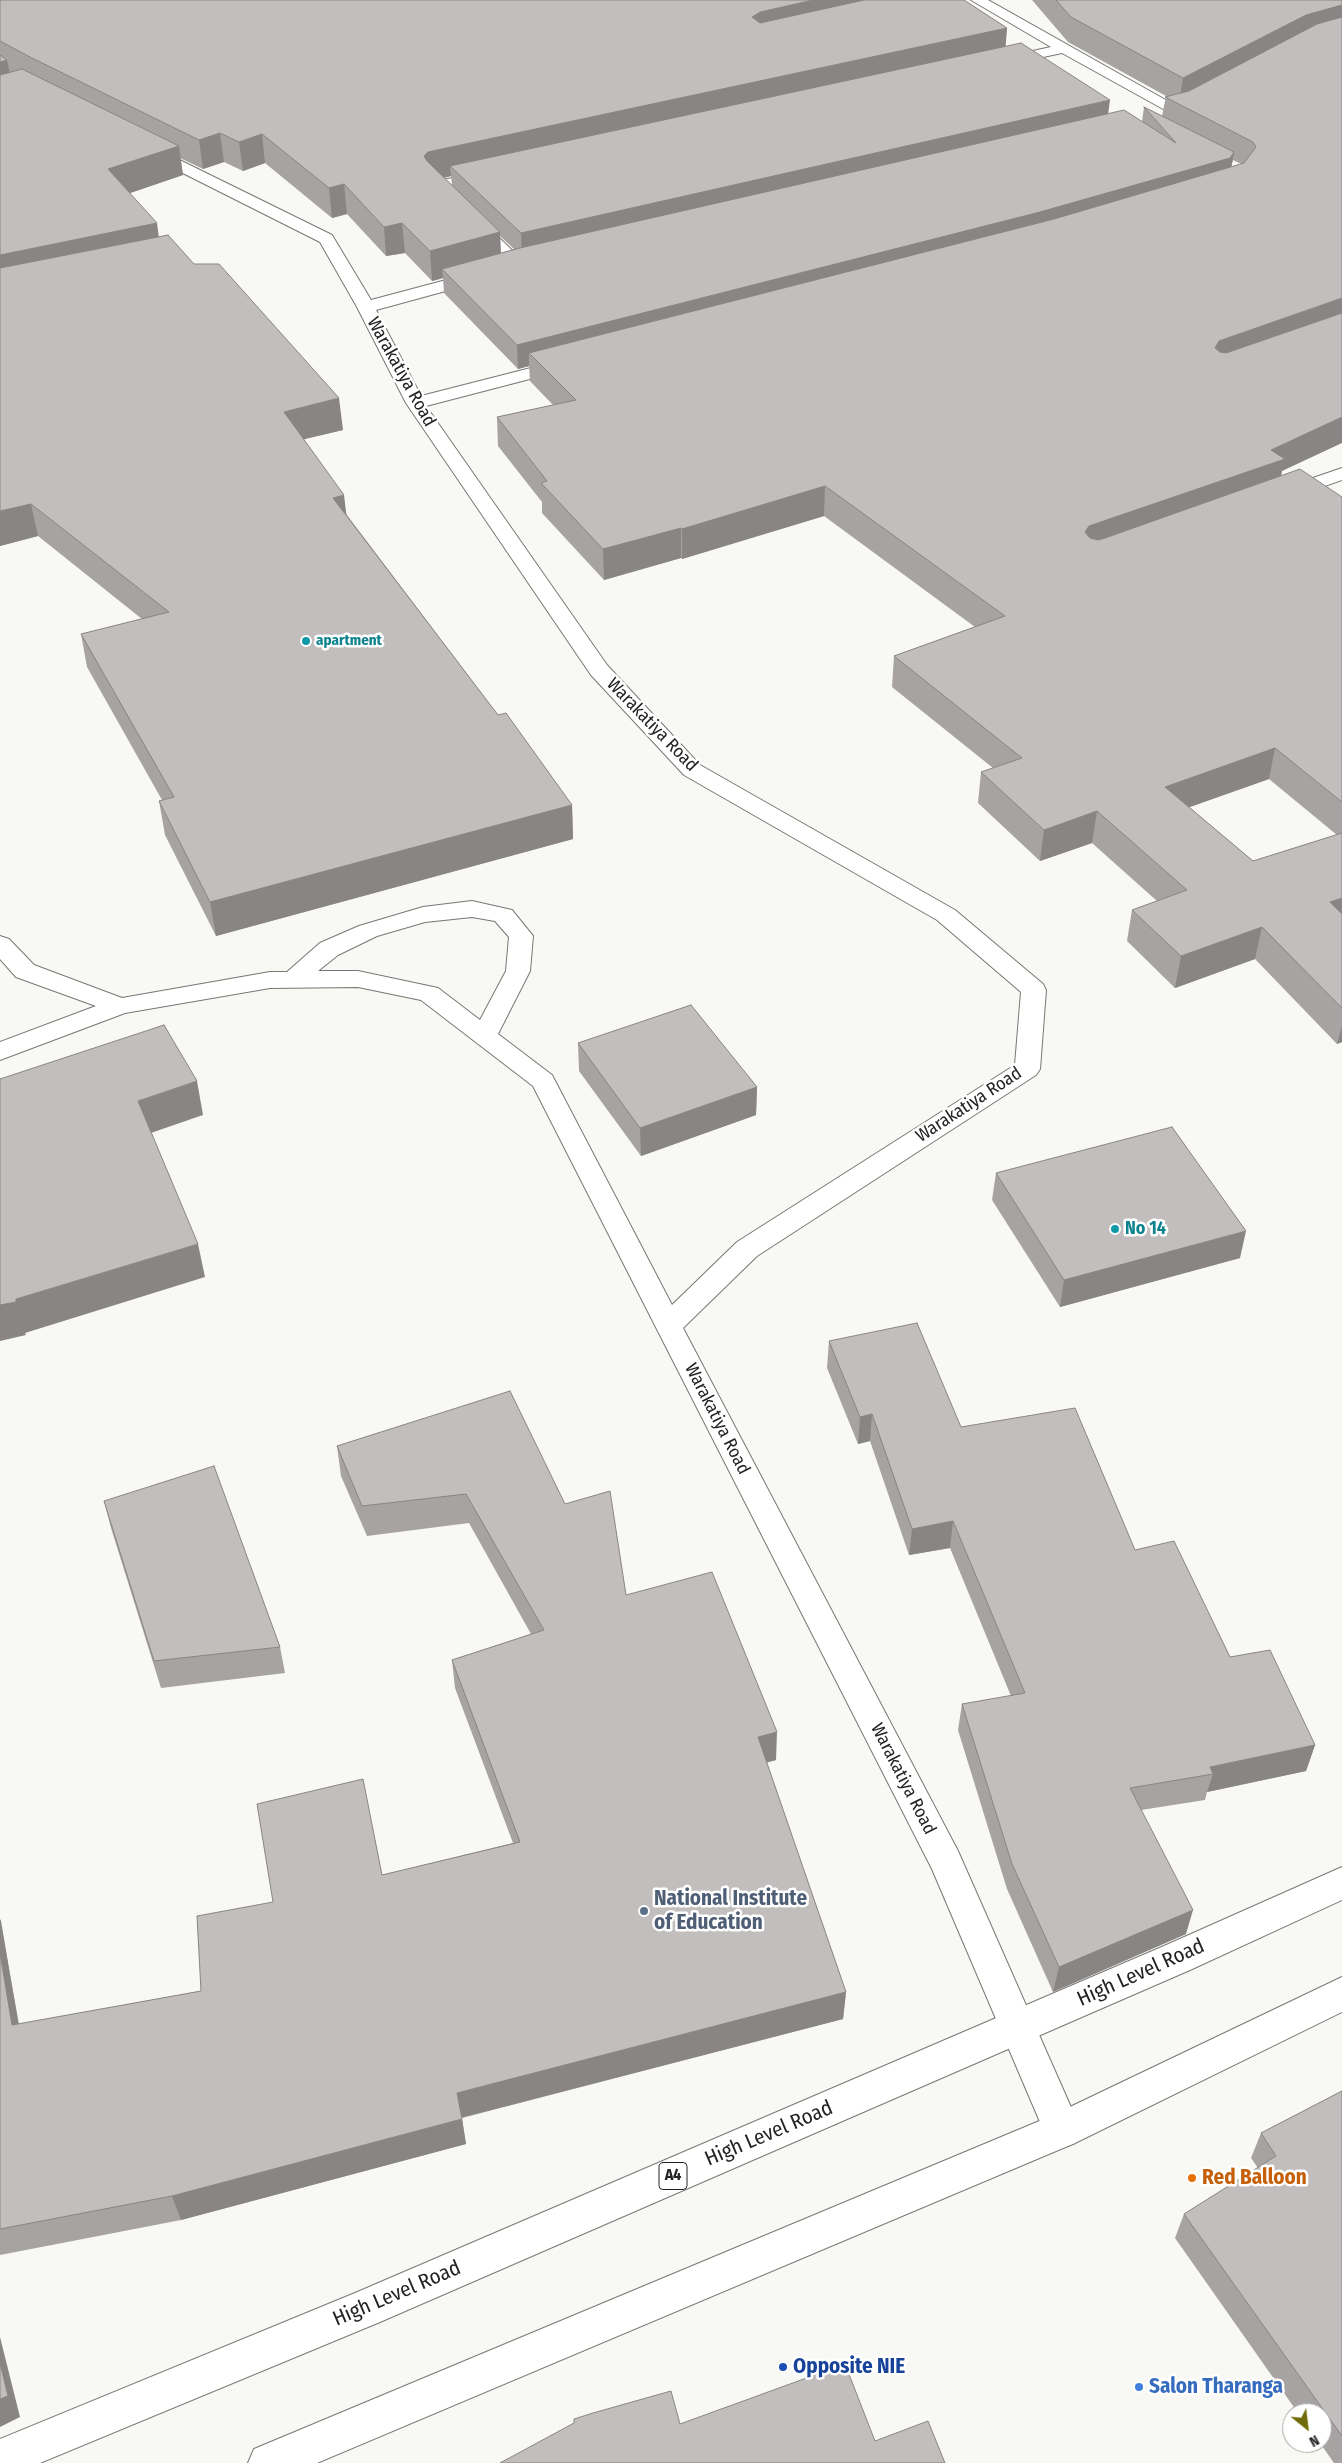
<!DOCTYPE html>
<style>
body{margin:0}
#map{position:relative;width:1342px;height:2463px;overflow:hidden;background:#f8f8f4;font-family:"Fira Sans Condensed",sans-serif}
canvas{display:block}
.north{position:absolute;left:1282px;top:2403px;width:50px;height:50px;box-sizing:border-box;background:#fff;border:1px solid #a7a7a7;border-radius:50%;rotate:151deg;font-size:14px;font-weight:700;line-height:20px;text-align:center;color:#232322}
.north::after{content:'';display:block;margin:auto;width:18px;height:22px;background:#716c09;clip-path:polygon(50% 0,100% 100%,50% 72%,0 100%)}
</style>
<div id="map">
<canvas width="1342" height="2463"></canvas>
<div class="north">N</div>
</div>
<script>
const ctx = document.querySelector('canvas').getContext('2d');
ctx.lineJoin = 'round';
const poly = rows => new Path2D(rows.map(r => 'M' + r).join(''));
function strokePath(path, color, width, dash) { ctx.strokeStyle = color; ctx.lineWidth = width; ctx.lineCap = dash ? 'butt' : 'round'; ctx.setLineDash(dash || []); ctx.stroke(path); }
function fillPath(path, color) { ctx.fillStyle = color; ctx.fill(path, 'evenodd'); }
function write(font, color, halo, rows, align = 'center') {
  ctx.font = font + ' "Fira Sans Condensed",sans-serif'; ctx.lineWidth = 5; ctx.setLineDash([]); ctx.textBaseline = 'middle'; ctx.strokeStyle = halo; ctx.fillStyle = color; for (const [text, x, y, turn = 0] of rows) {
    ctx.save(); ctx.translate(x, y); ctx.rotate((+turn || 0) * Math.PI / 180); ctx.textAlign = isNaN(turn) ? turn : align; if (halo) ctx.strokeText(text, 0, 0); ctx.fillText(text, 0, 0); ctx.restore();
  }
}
const minor = poly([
 [971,0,988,0,1187,112,1179,117,1174,115,1062,53,1001,66,996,65,994,62,996,59,1051,47,971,0],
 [149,145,332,235,371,300,480,271,486,272,489,276,486,280,376,310,421,396,566,359,572,360,575,364,572,368,426,406,607,665,700,765,955,910,1043,984,1046,990,1040,1069,1036,1075,757,1256,683,1328,958,1851,1081,2130,1075,2143,1062,2148,1049,2143,932,1869,533,1086,421,1000,358,987,270,988,125,1013,0,1060,0,1042,96,1006,16,977,0,959,0,936,9,939,34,965,122,998,270,972,287,972,320,943,359,926,423,907,472,901,512,910,533,936,530,971,498,1034,552,1075,672,1305,737,1242,1015,1065,1021,992,937,920,684,775,591,675,406,403,357,307,320,242,143,153,141,150,149,145],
 [472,917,495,921,509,937,506,971,480,1020,438,988,358,971,318,971,338,955,377,936,425,922,472,917],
 [488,170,496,175,494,178,448,188,523,261,525,265,523,269,511,269,428,186,430,183,488,170],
 [1342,468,1342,480,1285,500,1278,498,1275,494,1278,490,1342,468]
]);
const trunk = poly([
 [1342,1867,1342,1900,1190,1970,380,2322,40,2463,0,2463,0,2439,355,2293,1164,1946,1342,1867],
 [1342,1977,1342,2012,1075,2143,317,2463,248,2463,254,2449,1049,2117,1342,1977]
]);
strokePath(minor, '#777774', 2);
strokePath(trunk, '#777774', 2);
fillPath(minor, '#fff');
fillPath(trunk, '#fff');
fillPath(poly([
 [0,0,1007,28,1005,46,1108,114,1142,122,1144,107,1162,116,1166,96,1068,42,1032,0,1342,0,1281,476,1342,497,1342,1042,1337,1044,1255,959,1175,988,1127,941,1132,910,1157,901,1092,843,1040,861,978,803,981,772,993,768,892,687,894,656,975,627,824,516,682,559,681,558,604,580,542,513,542,502,498,446,497,417,553,405,530,381,529,366,518,369,444,293,443,278,432,281,405,253,386,256,347,214,332,218,265,163,243,171,224,162,203,169,180,158,183,175,129,193,159,237,343,430,304,439,347,515,498,715,572,805,573,839,216,936,165,835,159,801,162,800,87,667,81,634,142,619,38,536,0,546],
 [1233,160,1241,164,1231,167],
 [451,176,452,185,444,178],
 [500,236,514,249,501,253],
 [1269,779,1337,835,1253,861,1189,807],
 [578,1043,757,1087,756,1115,641,1156,579,1071],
 [996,1173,1240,1258,1060,1307,992,1200],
 [829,1341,961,1427,1135,1550,1230,1657,1315,1745,1306,1771,1207,1792,1205,1800,1141,1810,1186,1934,1053,1992,1007,1889,958,1730,962,1704,1011,1696,950,1548,909,1555,870,1441,858,1444,827,1368],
 [337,1446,565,1504,626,1595,776,1760,766,1763,846,1992,843,2019,462,2118,466,2144,181,2220,0,2255,0,1919,19,2024,201,1991,273,1902,382,1875,513,1843,455,1688,452,1660,531,1634,469,1523,367,1536,341,1476],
 [104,1501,280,1647,285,1673,161,1688,111,1528],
 [1342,2091,1342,2463,1334,2463,1320,2443,1322,2443,1322,2413,1298,2413,1175,2238,1184,2214,1258,2168,1251,2158,1261,2133]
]), '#a7a3a3');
fillPath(poly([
 [813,0,923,0,760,39,752,17,760,12],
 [1342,5,1342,27,1179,104,1183,78,1306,15],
 [1007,28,1005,55,450,166,451,176,430,181,424,156,428,152],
 [7,60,13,88,0,91,0,62],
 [1110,100,1107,122,522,257,521,233],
 [220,133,224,162,203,169,199,140],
 [262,134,265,163,243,171,239,142],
 [179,146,183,175,113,199,108,169],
 [1234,152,1230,175,529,353,529,366,518,369,517,345],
 [344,184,347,214,332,218,329,188],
 [157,223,161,253,0,286,0,255],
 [402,223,405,253,386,256,384,227],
 [500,232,501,262,442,269,443,278,432,281,430,251],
 [1342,298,1342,321,1210,376,1215,348,1219,341],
 [339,398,343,430,288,443,284,412],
 [1342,417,1342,443,1282,471,1279,488,1085,556,1085,532,1089,526,1271,450],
 [825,486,824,516,682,559,682,529],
 [344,495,348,528,333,498],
 [31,504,38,536,0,546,0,511],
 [681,528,681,558,604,580,603,549],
 [1275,748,1269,779,1159,818,1165,787],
 [572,805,573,839,216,936,210,902],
 [1097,811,1092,843,1040,861,1044,830],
 [1342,898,1342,926,1330,902],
 [1262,927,1255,959,1175,988,1181,956],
 [1342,1026,1342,1042,1337,1044],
 [197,1081,203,1115,145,1135,138,1101],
 [757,1087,756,1115,641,1156,640,1128],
 [1246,1231,1240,1258,1060,1307,1064,1280],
 [198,1244,205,1277,25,1333,26,1335,0,1341,0,1305,16,1299],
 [872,1414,870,1441,858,1444,860,1417],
 [953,1521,950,1548,909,1555,912,1529],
 [777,1732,776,1760,756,1765,758,1737],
 [1315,1745,1306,1771,1207,1792,1213,1774,1210,1767],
 [1193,1910,1186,1934,1053,1992,1059,1967],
 [0,1919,1,1921,23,2051,12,2025,0,1953],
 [846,1992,843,2019,460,2118,457,2093],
 [462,2119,466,2144,181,2220,172,2196],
 [0,2337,20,2417,0,2427]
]), '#888584');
const building = poly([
 [0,0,813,0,760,12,752,17,760,23,864,0,964,0,1007,28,428,152,424,156,427,161,500,232,430,251,402,223,384,227,344,184,329,188,262,134,239,142,220,133,199,140,30,57,0,41,0,0],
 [1056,0,1342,0,1342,5,1306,15,1183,78,1071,17,1056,0],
 [1342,17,1342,298,1219,341,1215,348,1220,352,1226,353,1342,313,1342,417,1271,450,1285,459,1089,526,1085,532,1090,538,1098,540,1105,538,1300,469,1342,497,1342,802,1275,748,1165,787,1253,861,1342,833,1342,898,1330,902,1342,914,1342,1008,1262,927,1181,956,1132,910,1187,890,1097,811,1044,830,981,772,1022,758,894,656,1005,616,825,486,682,529,681,528,603,549,541,483,547,481,497,417,576,400,529,353,1054,219,1244,163,1256,147,1253,142,1165,97,1189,91,1317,24,1342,17],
 [1021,43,1110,100,521,233,450,166,1021,43],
 [0,55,7,60,0,62,0,55],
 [22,69,179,146,108,169,157,223,0,255,0,75,22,69],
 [1144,107,1234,152,1230,158,1040,212,517,345,442,269,520,248,1124,110,1176,143,1144,107],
 [168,235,194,264,219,264,339,398,284,412,344,495,333,498,498,715,506,713,572,805,210,902,159,801,174,797,81,634,169,612,31,504,0,511,0,268,168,235],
 [691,1005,757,1087,640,1128,578,1043,691,1005],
 [164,1025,197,1081,138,1101,198,1244,16,1299,16,1302,0,1305,0,1079,164,1025],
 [1172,1127,1246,1231,1064,1280,996,1173,1172,1127],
 [917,1323,961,1427,1075,1408,1135,1550,1174,1541,1230,1657,1270,1650,1315,1745,1210,1767,1213,1774,1130,1788,1193,1910,1059,1967,1012,1864,962,1704,1025,1693,953,1521,912,1529,872,1414,860,1417,829,1341,917,1323],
 [510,1391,565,1504,610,1491,626,1595,712,1572,777,1732,758,1737,846,1992,457,2093,462,2119,172,2196,0,2229,0,1953,12,2025,201,1991,197,1916,273,1902,257,1804,363,1779,382,1875,520,1842,452,1660,544,1630,466,1494,362,1506,337,1446,510,1391],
 [214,1466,280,1647,154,1661,104,1501,214,1466],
 [1342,2091,1342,2436,1184,2214,1276,2156,1261,2133,1342,2091],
 [0,2363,8,2396,0,2399,0,2363],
 [845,2364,875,2441,928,2421,945,2463,500,2463,574,2423,574,2419,593,2413,671,2391,680,2424,845,2364]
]);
fillPath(building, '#c2bebd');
strokePath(building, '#888584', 1);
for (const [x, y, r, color] of [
 [306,641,5,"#0f9aa8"],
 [1115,1229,5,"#0f9aa8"],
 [644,1911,5,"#5c6f8a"],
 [1192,2178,5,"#e8710a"],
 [783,2367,5,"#1a4fb4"],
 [1139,2387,5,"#3f7fe0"]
]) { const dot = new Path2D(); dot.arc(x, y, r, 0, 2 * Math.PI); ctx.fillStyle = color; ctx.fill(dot); strokePath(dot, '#fff', 2); }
write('bold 15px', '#0d838f', '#fff', [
 ["apartment",316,641]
], 'left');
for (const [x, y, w] of [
 [673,2176,28]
]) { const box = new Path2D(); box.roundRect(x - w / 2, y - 13.5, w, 27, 4); ctx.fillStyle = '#fff'; ctx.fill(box); strokePath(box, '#232322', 1); }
write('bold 16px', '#232322', null, [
 ["A4",673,2176]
]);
write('18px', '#232322', '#fff', [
 ["Warakatiya Road",401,372,61],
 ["Warakatiya Road",652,725,46],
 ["Warakatiya Road",969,1105,-33],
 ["Warakatiya Road",717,1419,63],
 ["Warakatiya Road",903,1779,63]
]);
write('bold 18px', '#0d838f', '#fff', [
 ["No 14",1125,1229]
], 'left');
write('bold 21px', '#4e5e75', '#fff', [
 ["National Institute",654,1899],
 ["of Education",654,1923]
], 'left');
write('21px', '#232322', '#fff', [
 ["High Level Road",1141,1973,-24],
 ["High Level Road",769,2134,-23],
 ["High Level Road",397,2294,-23]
]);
write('bold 21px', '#c56008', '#fff', [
 ["Red Balloon",1202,2178]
], 'left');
write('bold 21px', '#164399', '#fff', [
 ["Opposite NIE",793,2367]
], 'left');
write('bold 21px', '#366cbe', '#fff', [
 ["Salon Tharanga",1149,2387]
], 'left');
</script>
